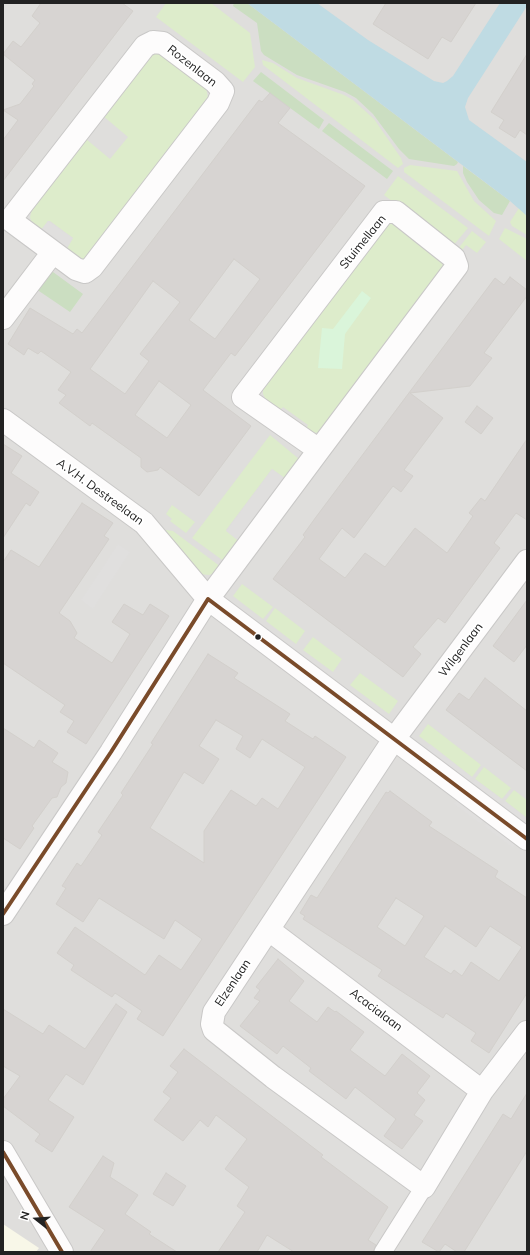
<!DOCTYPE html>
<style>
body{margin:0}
#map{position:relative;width:530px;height:1255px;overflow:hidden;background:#f0eeeb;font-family:Mulish,sans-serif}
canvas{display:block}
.frame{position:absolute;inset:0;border:4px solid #222;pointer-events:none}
.north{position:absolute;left:16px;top:1199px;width:40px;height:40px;-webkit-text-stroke:3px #fff;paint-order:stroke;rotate:287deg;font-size:11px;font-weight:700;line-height:16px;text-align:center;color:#222}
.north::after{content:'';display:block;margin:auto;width:14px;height:18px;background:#222;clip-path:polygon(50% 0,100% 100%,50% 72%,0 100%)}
</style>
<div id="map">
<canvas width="530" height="1255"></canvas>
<div class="frame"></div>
<div class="north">N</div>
</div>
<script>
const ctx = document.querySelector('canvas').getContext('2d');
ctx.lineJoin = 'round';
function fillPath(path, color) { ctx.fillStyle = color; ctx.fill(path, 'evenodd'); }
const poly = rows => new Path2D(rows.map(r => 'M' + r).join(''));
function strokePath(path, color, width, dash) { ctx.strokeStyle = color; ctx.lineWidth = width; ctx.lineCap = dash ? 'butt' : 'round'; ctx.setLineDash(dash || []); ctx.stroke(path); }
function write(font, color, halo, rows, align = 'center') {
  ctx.font = font + ' Mulish,sans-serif'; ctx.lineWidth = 4; ctx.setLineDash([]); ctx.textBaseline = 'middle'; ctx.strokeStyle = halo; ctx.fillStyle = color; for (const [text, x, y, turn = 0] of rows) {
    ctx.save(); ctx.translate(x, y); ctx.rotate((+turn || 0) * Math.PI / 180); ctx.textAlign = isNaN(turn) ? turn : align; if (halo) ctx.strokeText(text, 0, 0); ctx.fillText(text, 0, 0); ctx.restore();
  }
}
fillPath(poly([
 [3,3,527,3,527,1252,3,1252]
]), '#dfdedc');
fillPath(poly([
 [3,1224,39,1248,36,1252,3,1252]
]), '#f8f7e8');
fillPath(poly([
 [166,3,211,3,250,33,255,67,243,82,156,17],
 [155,53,165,56,206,87,208,98,205,106,85,259,81,259,66,250,73,238,50,221,48,221,40,232,32,224,30,217,32,209,86,139,110,159,128,137,102,115,146,57],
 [262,60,273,63,297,78,344,95,353,100,374,119,401,158,403,164,398,168,263,65],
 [410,165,457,171,474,201,496,221,489,236,404,172,404,168],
 [398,176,468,228,452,247,384,195],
 [519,208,527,216,527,235,512,226,510,222],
 [396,223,442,260,443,268,319,433,308,432,305,431,308,425,283,407,281,409,266,400,263,394,263,385,385,225],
 [505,228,527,239,527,261,499,239],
 [472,231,486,242,477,253,466,245,460,253,457,250],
 [270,435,299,459,286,479,272,469,226,530,240,542,225,562,192,538],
 [172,505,195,522,186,533,170,521,172,519,166,514],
 [166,530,173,531,221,567,215,573,209,575,199,574,163,532],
 [242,584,273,607,263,619,233,596],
 [275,608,305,631,296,644,266,621],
 [313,637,342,659,333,672,303,650],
 [360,673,398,701,389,714,350,685],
 [428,724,481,765,472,777,419,736],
 [484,767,511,788,502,799,475,779],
 [514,790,527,800,527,818,505,801]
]), '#ddeccb');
fillPath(poly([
 [234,3,247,3,458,162,457,164,454,166,409,159,399,149,373,114,356,98,345,92,297,75,264,55,261,51,257,23,233,6],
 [261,72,324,120,319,129,253,81],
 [329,123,393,171,387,179,322,131],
 [463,166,510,201,502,215,494,213,479,200,467,182,463,173],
 [53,272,83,294,70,312,36,289,49,274]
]), '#cbdec1');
fillPath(poly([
 [362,291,371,298,345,334,342,369,318,368,322,328,333,329]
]), '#daf5da');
fillPath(poly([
 [48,221,73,238,66,250,40,231],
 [272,469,286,479,240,542,226,531],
 [118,544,130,552,93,609,81,600],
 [430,744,472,777,467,784,425,751],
 [475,779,502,799,497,806,470,785],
 [459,797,486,817,481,824,454,804],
 [505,801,527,818,527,828,500,808],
 [489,820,518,842,513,848,484,826]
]), '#e0dfde');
fillPath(poly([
 [247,3,317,3,368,40,434,81,443,83,447,81,453,76,500,3,527,3,527,6,468,98,465,107,469,120,527,162,527,216,510,201]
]), '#bfdbe3');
const building = poly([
 [41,3,122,3,133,11,3,181,3,140,18,120,3,110,20,104,34,86,32,84,35,80,3,54,13,41,21,47,40,23,32,16,41,3],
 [386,3,476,3,451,42,442,37,428,59,373,24,386,3],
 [527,54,527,135,520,130,515,138,499,128,504,120,491,112,527,54],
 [270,93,290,108,278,123,365,186,235,356,231,353,203,390,251,426,199,496,160,467,158,470,147,472,141,467,141,458,92,423,90,426,59,403,66,395,58,390,71,372,41,351,38,354,28,348,24,355,8,344,30,308,73,334,77,329,82,333,259,100,262,102,270,93],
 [234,259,260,279,215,339,189,320,234,259],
 [153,281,180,302,140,354,149,361,125,394,90,369,153,281],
 [159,381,191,405,167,438,135,415,159,381],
 [510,277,527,290,527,296,484,353,492,358,470,386,410,393,443,418,404,470,413,476,401,492,393,486,354,538,342,528,319,559,345,578,365,553,385,567,415,528,447,553,473,516,469,513,481,498,485,501,527,439,527,520,516,513,494,543,500,548,445,623,438,618,413,647,421,654,403,677,273,579,305,537,303,535,316,517,495,278,504,285,510,277],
 [477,406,493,418,481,434,465,422,477,406],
 [3,444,22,456,11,473,39,492,30,506,26,503,3,538,3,444],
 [82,503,113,523,104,536,109,539,59,613,70,621,77,633,74,638,112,663,130,634,112,622,124,604,143,615,150,604,169,616,86,744,67,732,74,721,60,712,65,705,3,663,3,562,11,550,39,567,82,503],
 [527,600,527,645,514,662,493,646,527,600],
 [208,654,238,673,234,678,290,714,285,721,313,739,315,736,346,757,163,1036,137,1019,142,1011,115,993,112,997,71,970,74,965,57,953,75,927,145,975,159,955,181,970,202,939,175,920,164,939,99,898,83,922,56,904,66,888,62,886,77,863,81,866,102,835,98,832,123,795,121,793,153,744,151,743,208,654],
 [216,720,243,736,236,749,250,758,262,739,305,767,278,809,262,798,256,806,231,790,204,831,204,863,150,828,184,772,203,784,219,759,199,746,216,720],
 [485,678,527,711,527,771,446,710,459,693,469,700,485,678],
 [3,728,34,748,39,740,58,753,52,762,68,772,66,783,61,787,57,797,52,798,32,826,34,828,20,849,3,838,3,728],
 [390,791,432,822,429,826,498,871,495,877,527,898,527,993,489,1053,471,1041,476,1033,446,1013,443,1018,378,976,382,970,303,919,305,916,300,913,311,895,317,898,386,792,388,793,390,791],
 [396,898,424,916,405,946,377,927,396,898],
 [445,926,476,947,490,926,522,947,499,981,471,962,462,976,454,970,451,974,424,957,445,926],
 [278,959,304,981,289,1001,317,1022,328,1007,335,1012,336,1011,364,1032,350,1050,385,1076,402,1054,430,1076,417,1093,425,1100,414,1115,423,1121,402,1149,384,1136,396,1119,355,1087,346,1099,309,1071,311,1068,283,1046,277,1054,240,1026,260,1001,254,998,260,990,256,987,278,959],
 [116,1004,127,1012,83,1085,66,1074,48,1100,74,1117,52,1152,35,1141,40,1134,3,1106,3,1099,20,1076,3,1066,3,1009,43,1034,49,1025,85,1049,116,1004],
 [184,1049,323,1155,321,1157,388,1207,368,1240,376,1245,373,1252,294,1252,267,1235,257,1252,218,1252,245,1212,237,1206,249,1187,225,1169,247,1139,216,1115,208,1127,200,1120,183,1141,154,1120,171,1098,163,1092,178,1072,170,1066,184,1049],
 [527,1093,527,1151,464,1252,457,1252,445,1244,439,1252,422,1242,503,1114,511,1119,527,1093],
 [103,1156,114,1163,110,1177,138,1195,125,1214,151,1232,149,1234,177,1252,90,1252,105,1230,69,1207,103,1156],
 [166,1173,186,1186,173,1206,153,1194,166,1173]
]);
fillPath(building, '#d7d4d2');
strokePath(building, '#d3d0cc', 1);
const pedestrian = poly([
 [383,1252,424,1187]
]);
const minor = poly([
 [153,42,163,43,215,82,223,91,218,103,92,267,85,272,76,269,10,220,145,46,153,42],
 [384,212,396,212,454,258,457,266,319,450,243,397,384,212],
 [3,318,53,252],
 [3,420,144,523,208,599,527,839],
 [527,561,394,739,214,1012,212,1024,214,1030,273,1077,424,1187,482,1091,527,1032],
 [3,914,111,752,208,599,319,450],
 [269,930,482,1091]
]);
const tertiary = poly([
 [3,1152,62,1252]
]);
strokePath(pedestrian, '#c9c8c7', 19);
strokePath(minor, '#c9c8c7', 24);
strokePath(tertiary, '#c9c8c7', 24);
strokePath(pedestrian, '#fdfcfc', 17);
strokePath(minor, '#fdfcfc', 22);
strokePath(tertiary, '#fdfcfc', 22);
strokePath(poly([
 [3,914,111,752,208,599,527,839],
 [3,1152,62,1252]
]), '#7a4b2a', 4);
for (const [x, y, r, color] of [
 [258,637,3.5,"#222"]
]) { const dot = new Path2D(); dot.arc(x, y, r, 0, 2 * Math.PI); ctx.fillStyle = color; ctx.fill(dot); strokePath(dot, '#fff', 1.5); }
write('12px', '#222', '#fff', [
 ["Rozenlaan",192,66,38],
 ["Stuimellaan",363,242,-51],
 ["A.V.H. Destreelaan",100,492,36],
 ["Wilgenlaan",461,650,-53],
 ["Elzenlaan",233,983,-56],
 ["Acacialaan",376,1010,37]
]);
</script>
